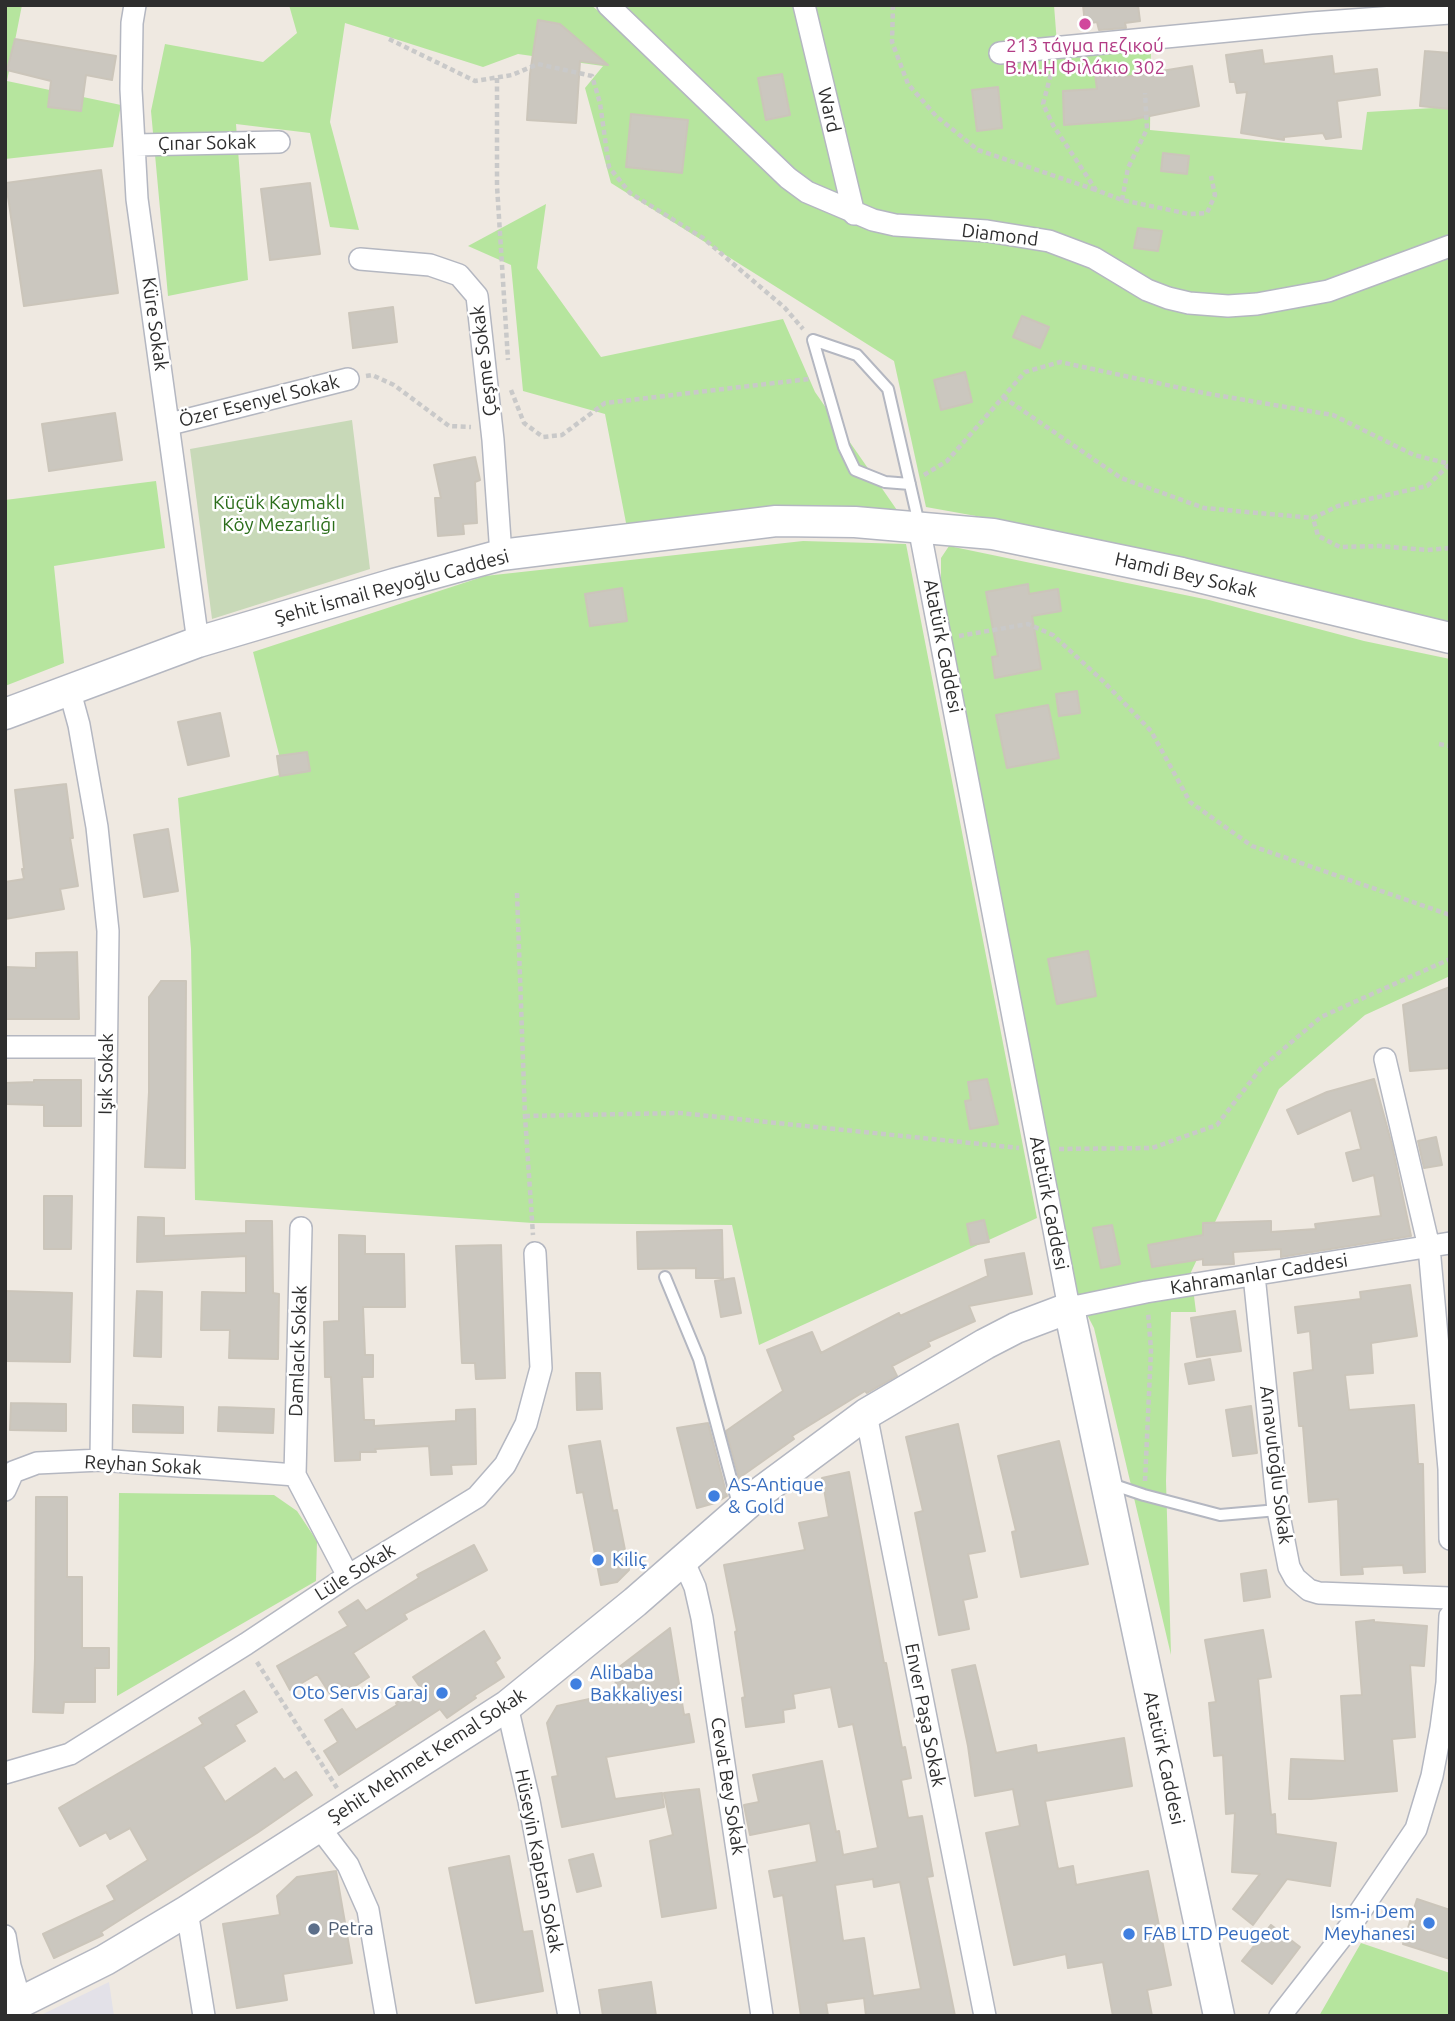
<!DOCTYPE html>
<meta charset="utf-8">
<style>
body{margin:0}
#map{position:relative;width:1455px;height:2021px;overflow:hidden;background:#efe9e1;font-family:Ubuntu,sans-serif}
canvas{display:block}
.frame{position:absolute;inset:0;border:7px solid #2e2e2e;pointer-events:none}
</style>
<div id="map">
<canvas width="1455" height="2021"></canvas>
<div class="frame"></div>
</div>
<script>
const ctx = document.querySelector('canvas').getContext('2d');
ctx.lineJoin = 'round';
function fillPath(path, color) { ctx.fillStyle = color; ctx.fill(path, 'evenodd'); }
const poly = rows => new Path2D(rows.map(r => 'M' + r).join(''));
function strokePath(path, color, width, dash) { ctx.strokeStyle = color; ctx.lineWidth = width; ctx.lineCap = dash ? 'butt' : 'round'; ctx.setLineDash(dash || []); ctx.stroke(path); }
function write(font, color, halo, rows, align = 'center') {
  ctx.font = font + ' Ubuntu,sans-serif'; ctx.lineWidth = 5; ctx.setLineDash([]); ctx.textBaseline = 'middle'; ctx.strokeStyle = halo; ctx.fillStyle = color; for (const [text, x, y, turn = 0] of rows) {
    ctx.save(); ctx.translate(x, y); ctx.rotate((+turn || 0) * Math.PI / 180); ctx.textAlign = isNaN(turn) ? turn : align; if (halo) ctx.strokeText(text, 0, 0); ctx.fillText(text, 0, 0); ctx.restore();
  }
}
fillPath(poly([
 [109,1982,114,2016,39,2016]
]), '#e3e1e8');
fillPath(poly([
 [5,5,22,5,7,81,121,105,113,147,5,159],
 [289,5,591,5,630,37,600,5,1054,5,1058,57,1151,49,1150,130,1362,150,1367,112,1450,107,1450,624,976,516,926,507,894,361,611,183,585,88,603,66,518,54,483,67,345,23,330,122,359,230,330,227,310,133,236,124,248,280,168,296,151,111,165,44,263,62,297,33],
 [546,204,537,268,601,357,783,319,815,392,899,513,627,528,605,414,523,391,511,265,468,246],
 [156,481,165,548,54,566,64,663,5,686,5,500],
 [803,541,906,544,1037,1218,759,1345,732,1225,533,1223,195,1200,191,949,178,798,284,774,253,652,485,576],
 [949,546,1209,600,1364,641,1450,659,1450,976,1365,1015,1279,1089,1191,1272,1196,1312,1171,1312,1166,1481,1171,1655,1094,1328,1077,1295,941,582,941,558],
 [119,1493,274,1495,297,1511,317,1541,316,1581,117,1696],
 [1361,1943,1450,1973,1450,2016,1319,2016]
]), '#b6e59e');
fillPath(poly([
 [352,420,370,569,212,619,190,449]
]), '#c8d9b8');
const building = poly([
 [1083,5,1138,5,1140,21,1125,23,1126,28,1099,30,1097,22,1085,24,1083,5],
 [538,20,560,24,608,65,580,61,576,123,527,120,530,74,538,20],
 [15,39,116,56,112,80,86,75,81,111,48,107,51,81,7,70,15,39],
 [1262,50,1264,64,1332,56,1334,74,1377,69,1380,95,1337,101,1341,137,1326,139,1323,133,1284,137,1284,140,1241,133,1247,92,1237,93,1235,82,1230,82,1226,55,1262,50],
 [1425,51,1450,53,1450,109,1420,106,1425,51],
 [1192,66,1199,106,1130,120,1064,125,1063,91,1097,89,1095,74,1125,71,1125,77,1192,66],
 [782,74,790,115,766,120,758,78,782,74],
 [998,87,1002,128,977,131,972,90,998,87],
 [631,114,688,120,682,173,626,167,631,114],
 [1163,153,1189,156,1187,174,1161,171,1163,153],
 [101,170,118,293,24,306,6,183,101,170],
 [310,183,320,254,270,260,261,189,310,183],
 [1138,228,1162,231,1158,251,1134,248,1138,228],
 [393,307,397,342,353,348,349,313,393,307],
 [1022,316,1049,327,1040,348,1013,337,1022,316],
 [965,372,972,402,941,410,934,380,965,372],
 [115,413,122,460,49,471,42,424,115,413],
 [475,457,480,480,475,482,477,523,463,524,464,534,438,536,435,498,441,498,434,465,475,457],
 [1028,584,1029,594,1058,589,1061,611,1032,616,1041,669,995,678,992,657,998,656,986,592,1028,584],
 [622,588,627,621,590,626,585,594,622,588],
 [1077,691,1080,713,1059,716,1056,694,1077,691],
 [1048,705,1059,758,1007,768,996,715,1048,705],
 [220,713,229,756,188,765,178,722,220,713],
 [307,752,310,771,280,776,277,756,307,752],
 [66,784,73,838,70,838,78,886,60,889,64,909,5,919,5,882,24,879,22,869,24,869,15,790,66,784],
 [168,829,178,891,144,897,134,835,168,829],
 [1088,951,1096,996,1057,1004,1048,959,1088,951],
 [77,952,79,1019,5,1019,5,967,36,968,36,953,77,952],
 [161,981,186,981,185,1168,145,1167,149,1092,149,997,161,981],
 [1450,987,1450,1068,1410,1071,1403,1005,1450,987],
 [987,1079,998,1124,970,1129,965,1101,971,1100,968,1082,987,1079],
 [1374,1079,1392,1145,1411,1236,1281,1257,1281,1249,1233,1252,1234,1264,1203,1265,1203,1259,1152,1267,1148,1245,1203,1235,1203,1223,1271,1221,1271,1232,1316,1229,1315,1224,1381,1216,1374,1175,1353,1181,1346,1153,1361,1149,1351,1110,1298,1134,1287,1110,1327,1092,1374,1079],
 [34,1080,81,1080,81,1126,44,1126,44,1105,5,1104,5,1083,34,1082,34,1080],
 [1436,1137,1442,1165,1424,1168,1418,1141,1436,1137],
 [44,1196,72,1196,71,1249,44,1249,44,1196],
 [138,1217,164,1218,164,1236,246,1233,246,1221,272,1221,273,1293,279,1294,278,1359,229,1358,230,1330,201,1330,202,1292,246,1293,246,1256,137,1262,138,1217],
 [984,1220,989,1242,971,1245,967,1224,984,1220],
 [1112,1225,1120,1264,1101,1268,1093,1228,1112,1225],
 [722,1230,723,1278,696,1278,696,1268,638,1269,637,1232,722,1230],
 [339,1235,365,1236,365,1254,404,1254,405,1307,363,1307,365,1355,373,1355,373,1377,362,1377,364,1420,374,1420,374,1426,456,1421,456,1410,475,1409,476,1464,451,1465,452,1474,431,1475,429,1446,375,1449,376,1452,360,1452,360,1460,335,1461,331,1377,325,1377,324,1322,339,1321,339,1235],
 [501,1245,505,1378,476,1379,475,1363,462,1363,456,1246,501,1245],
 [1024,1253,1032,1294,969,1306,975,1321,928,1342,930,1346,892,1366,897,1376,867,1393,865,1391,792,1436,794,1439,739,1478,726,1431,783,1391,767,1350,812,1332,821,1353,899,1313,900,1316,988,1276,985,1260,1024,1253],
 [734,1278,741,1313,721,1317,715,1281,734,1278],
 [1410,1285,1417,1336,1371,1343,1373,1373,1345,1375,1349,1410,1414,1405,1418,1464,1423,1464,1425,1572,1404,1573,1403,1565,1362,1567,1363,1574,1341,1575,1338,1499,1309,1502,1303,1426,1299,1426,1294,1373,1313,1370,1310,1331,1298,1333,1295,1307,1361,1299,1360,1292,1410,1285],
 [5,1291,72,1293,70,1362,5,1361,5,1291],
 [137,1291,162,1292,161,1357,134,1356,137,1291],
 [1235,1311,1241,1351,1197,1357,1191,1318,1235,1311],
 [1210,1359,1214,1380,1189,1384,1185,1364,1210,1359],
 [576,1373,600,1373,602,1409,577,1410,576,1373],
 [11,1403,66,1404,66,1431,10,1430,11,1403],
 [133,1405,183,1407,183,1433,133,1432,133,1405],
 [1251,1406,1257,1453,1233,1456,1226,1410,1251,1406],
 [219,1407,274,1409,273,1433,218,1431,219,1407],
 [708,1423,727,1496,715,1503,697,1508,677,1428,708,1423],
 [958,1424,985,1551,968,1554,977,1597,963,1600,969,1629,939,1635,915,1513,923,1511,906,1437,958,1424],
 [600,1441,613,1511,617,1510,629,1570,617,1582,601,1585,583,1492,577,1493,569,1446,600,1441],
 [1059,1441,1088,1564,1021,1577,1012,1532,1016,1531,998,1456,1059,1441],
 [849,1472,884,1663,886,1663,902,1748,905,1747,911,1778,901,1780,908,1818,922,1816,933,1876,927,1877,955,2016,866,2016,864,1998,826,2003,828,2016,801,2016,783,1895,774,1897,769,1871,817,1862,810,1823,750,1835,744,1805,759,1802,753,1775,822,1761,836,1832,839,1831,843,1855,878,1848,853,1724,839,1727,831,1687,793,1694,795,1708,783,1710,784,1722,746,1727,742,1698,745,1697,735,1632,737,1631,724,1565,805,1550,799,1523,829,1517,822,1478,849,1472],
 [873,1879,874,1887,900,1882,921,1989,873,1996,864,1938,843,1941,835,1885,873,1879],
 [36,1497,67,1497,67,1577,82,1577,82,1648,109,1648,109,1668,95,1668,95,1702,64,1702,63,1713,33,1712,35,1659,36,1497],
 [474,1545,487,1570,404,1614,407,1619,353,1653,369,1677,334,1700,317,1674,290,1690,277,1666,348,1626,339,1612,358,1600,366,1611,419,1578,417,1575,474,1545],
 [1266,1570,1270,1597,1244,1601,1241,1574,1266,1570],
 [1374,1620,1374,1622,1427,1626,1424,1666,1410,1665,1415,1737,1392,1739,1397,1791,1311,1799,1289,1799,1291,1759,1345,1761,1341,1696,1362,1695,1356,1622,1374,1620],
 [670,1628,684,1715,689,1714,694,1742,606,1757,615,1799,662,1793,664,1807,562,1827,552,1777,558,1776,547,1723,557,1706,617,1693,614,1671,670,1628],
 [1263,1630,1271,1677,1258,1679,1271,1815,1275,1814,1276,1834,1336,1843,1330,1886,1287,1879,1253,1925,1233,1909,1260,1874,1232,1872,1235,1813,1226,1814,1223,1755,1214,1756,1209,1703,1216,1702,1205,1640,1263,1630],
 [484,1631,500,1658,495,1662,504,1677,474,1696,476,1698,447,1718,440,1709,339,1775,324,1751,338,1742,325,1720,342,1709,356,1730,397,1705,396,1703,420,1687,413,1677,484,1631],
 [975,1665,996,1753,1036,1745,1037,1753,1124,1738,1132,1786,1045,1801,1058,1869,1073,1866,1076,1885,1148,1871,1171,1985,1147,1990,1152,2016,1113,2016,1103,1962,1068,1968,1066,1954,1014,1965,986,1833,1020,1826,1013,1789,975,1796,968,1746,952,1670,975,1665],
 [244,1691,257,1712,235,1725,245,1741,203,1767,225,1802,275,1768,284,1780,296,1772,312,1795,257,1833,101,1932,103,1935,54,1958,43,1934,115,1900,107,1886,148,1860,130,1828,110,1839,106,1832,80,1846,59,1808,203,1724,199,1718,244,1691],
 [699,1789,716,1908,662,1917,650,1841,673,1835,664,1793,699,1789],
 [593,1854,601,1886,577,1892,569,1860,593,1854],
 [509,1856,523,1932,532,1931,543,1991,476,2003,449,1868,509,1856],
 [336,1871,352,1963,283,1974,287,2000,237,2008,223,1924,280,1915,277,1896,297,1877,336,1871],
 [1417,1899,1450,1910,1450,1959,1403,1944,1417,1899],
 [1271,1925,1300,1947,1272,1984,1242,1961,1271,1925],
 [651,1982,656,2016,603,2016,599,1990,651,1982]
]);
fillPath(building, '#cbc7bf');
strokePath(building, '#cbc5ba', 2);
const lane = poly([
 [813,340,857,355,888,389,919,524],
 [813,340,844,447,855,470,885,482,910,484],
 [665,1277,699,1359,739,1508],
 [1111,1484,1144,1495,1220,1515,1278,1510]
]);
const street = poly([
 [135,5,132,23,131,89,137,199,198,642],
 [608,5,788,178,807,192,873,220,895,225,987,231,1049,241,1094,258,1147,290,1168,298,1189,303,1228,306,1257,304,1328,291,1450,246],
 [804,5,854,214],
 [1000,53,1311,23,1450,13],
 [135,145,279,142],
 [360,259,430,265,459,275,477,296,493,440,501,555],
 [170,424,348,379],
 [919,527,1069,1308,1146,1292,1450,1243],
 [70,692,79,725,97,827,108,931,101,1460],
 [5,1047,106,1047],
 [1385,1059,1429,1247,1449,1469,1450,1539],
 [301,1228,295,1475,348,1576],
 [1254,1275,1278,1510,1289,1567,1295,1578,1309,1590,1319,1593,1450,1598],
 [866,1414,985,2016],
 [5,1490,13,1472,37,1463,101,1460,295,1475],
 [683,1560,695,1587,702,1618,762,2016],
 [507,1706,529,1801,569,2016],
 [5,1773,70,1754,246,1644,348,1576,477,1497,505,1465,526,1424,541,1368,535,1253],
 [319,1827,348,1865,368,1910,386,2016],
 [187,1911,204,2016],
 [5,1936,10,1966,21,2003],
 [1280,2016,1351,1925,1416,1829,1432,1776,1441,1728,1447,1683,1450,1616]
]);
const secondary = poly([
 [5,714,198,642,394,584,501,555,776,521,855,522,993,534,1182,573,1450,638],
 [5,2010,105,1960,187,1911,507,1706,635,1602,762,1491,866,1414,985,1344,1016,1328,1069,1308,1219,2016]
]);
strokePath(lane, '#b4b7c1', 14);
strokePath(street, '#b4b7c1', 24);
strokePath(secondary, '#b4b7c1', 33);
strokePath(poly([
 [893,5,892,42,908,84,936,116,978,150,1096,190],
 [389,39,475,81,512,75,538,64,592,76,600,103,609,167,630,193,703,238,785,308,803,329],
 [1056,68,1051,74,1043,104,1053,125,1096,190,1122,200,1189,214,1207,213,1215,195,1211,176],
 [497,78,497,186,508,360],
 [1122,200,1128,168,1147,129,1145,93],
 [366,376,372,375,394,385,449,426,471,427],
 [511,390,524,423,543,437,562,435,605,403,809,379],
 [1003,397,1121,478,1204,508,1313,518],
 [1449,465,1427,486,1338,506,1313,518,1318,536,1340,547,1379,546,1427,550,1450,548],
 [924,475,947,461,1025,372,1060,362,1204,393,1333,415,1414,455,1450,464],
 [959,636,1028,624,1053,635,1104,682,1151,731,1190,802,1252,846,1450,915],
 [1439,744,1450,746],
 [517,893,525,1116,533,1235],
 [525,1116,680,1113,1019,1148],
 [1059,1149,1152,1148,1217,1125,1261,1068,1321,1017,1450,959],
 [1145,1481,1151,1350,1148,1311],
 [257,1662,337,1788]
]), '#c9c9c9', 4.5, [5, 3.5]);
strokePath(lane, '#fff', 10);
strokePath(street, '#fff', 21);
strokePath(secondary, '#fff', 30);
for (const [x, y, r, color] of [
 [1085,24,7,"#d1479c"],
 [714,1496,7,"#3f7fe0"],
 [598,1560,7,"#3f7fe0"],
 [576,1684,7,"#3f7fe0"],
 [442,1693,7,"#3f7fe0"],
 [1429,1923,7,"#3f7fe0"],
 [314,1929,7,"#5c6f8a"],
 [1129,1934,7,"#3f7fe0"]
]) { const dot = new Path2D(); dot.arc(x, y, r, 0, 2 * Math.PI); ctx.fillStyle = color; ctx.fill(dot); strokePath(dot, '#fff', 2.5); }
write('19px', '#b23c85', '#fff', [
 ["213 τάγμα πεζικού",1085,46],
 ["B.M.H Φιλάκιο 302",1085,68]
]);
write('19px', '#2e2e2e', '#fff', [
 ["Ward",829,110,77],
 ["Çınar Sokak",207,143,-1],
 ["Diamond",1000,235,7],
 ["Küre Sokak",155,324,82],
 ["Çeşme Sokak",484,361,-97],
 ["Özer Esenyel Sokak",259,401,-14],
 ["Hamdi Bey Sokak",1186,575,13],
 ["Şehit İsmail Reyoğlu Caddesi",392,587,-15],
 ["Atatürk Caddesi",943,646,79],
 ["Işık Sokak",106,1074,-89],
 ["Atatürk Caddesi",1049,1203,79],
 ["Kahramanlar Caddesi",1259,1274,-9],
 ["Damlacık Sokak",298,1351,-88],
 ["Reyhan Sokak",143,1465,3],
 ["Arnavutoğlu Sokak",1276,1465,83],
 ["Lüle Sokak",355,1572,-32],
 ["Enver Paşa Sokak",925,1715,79],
 ["Şehit Mehmet Kemal Sokak",427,1756,-33],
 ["Atatürk Caddesi",1164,1758,78],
 ["Cevat Bey Sokak",728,1786,81],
 ["Hüseyin Kaptan Sokak",539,1861,79]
]);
write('19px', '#2c6e1b', '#fff', [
 ["Küçük Kaymaklı",279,503],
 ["Köy Mezarlığı",279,525]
]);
write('19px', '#366cbe', '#fff', [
 ["AS-Antique",728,1485],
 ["& Gold",728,1507],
 ["Kiliç",612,1560],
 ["Alibaba",590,1673],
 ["Bakkaliyesi",590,1695],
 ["Oto Servis Garaj",428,1693,"right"],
 ["Ism-i Dem",1415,1912,"right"],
 ["Meyhanesi",1415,1934,"right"],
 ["FAB LTD Peugeot",1143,1934]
], 'left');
write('19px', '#4e5e75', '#fff', [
 ["Petra",328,1929]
], 'left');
</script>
